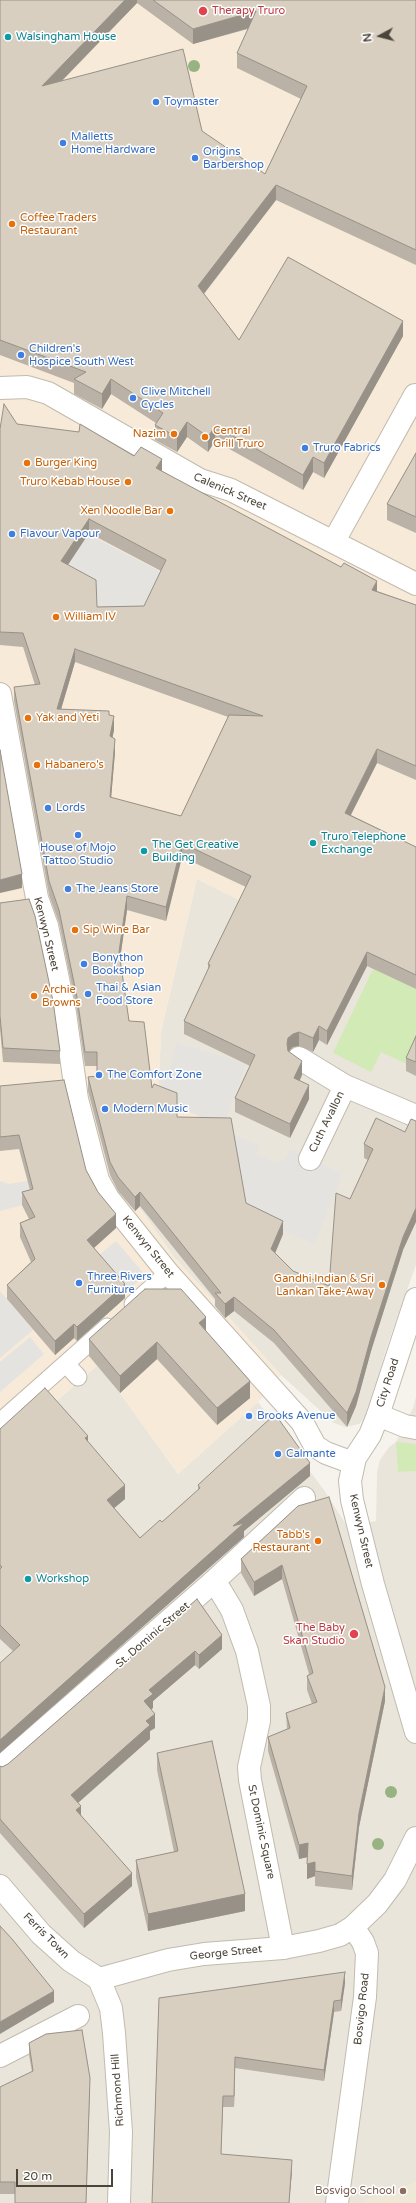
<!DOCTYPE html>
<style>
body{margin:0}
#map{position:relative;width:416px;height:2203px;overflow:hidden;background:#f6f3ec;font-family:"Varela Round",sans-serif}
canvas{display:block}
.north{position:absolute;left:360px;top:16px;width:40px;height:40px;-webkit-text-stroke:3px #fff;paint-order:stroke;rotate:263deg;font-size:11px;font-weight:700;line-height:16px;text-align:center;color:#4b4439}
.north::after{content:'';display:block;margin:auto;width:14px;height:18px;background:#4b4439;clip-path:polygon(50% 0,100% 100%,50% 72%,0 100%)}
.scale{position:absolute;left:16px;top:2169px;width:97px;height:18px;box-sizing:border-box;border:2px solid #4b4439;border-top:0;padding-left:5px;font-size:12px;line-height:14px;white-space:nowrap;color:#4b4439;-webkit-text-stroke:3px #fff;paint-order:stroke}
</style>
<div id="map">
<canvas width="416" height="2203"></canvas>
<div class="north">N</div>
<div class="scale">20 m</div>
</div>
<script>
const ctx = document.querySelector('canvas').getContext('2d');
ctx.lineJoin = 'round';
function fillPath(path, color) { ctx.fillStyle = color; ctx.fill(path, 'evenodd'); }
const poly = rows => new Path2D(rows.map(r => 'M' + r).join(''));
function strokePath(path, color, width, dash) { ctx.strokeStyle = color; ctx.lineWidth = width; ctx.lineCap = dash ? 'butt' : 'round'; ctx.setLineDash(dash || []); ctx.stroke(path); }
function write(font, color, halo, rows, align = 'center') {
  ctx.font = font + ' "Varela Round",sans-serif'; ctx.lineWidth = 3; ctx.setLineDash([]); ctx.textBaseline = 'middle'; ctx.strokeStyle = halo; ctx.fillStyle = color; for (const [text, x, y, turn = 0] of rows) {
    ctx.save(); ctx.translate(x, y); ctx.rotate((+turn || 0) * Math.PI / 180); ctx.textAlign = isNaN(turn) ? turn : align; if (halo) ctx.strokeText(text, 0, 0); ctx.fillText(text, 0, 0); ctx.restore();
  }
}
fillPath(poly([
 [197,879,416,989,416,1265,386,1349,368,1415,359,1424,345,1427,334,1423,281,1375,174,1257,136,1203,158,1099,161,1032],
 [99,1364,178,1474,258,1402,324,1490,347,1526,376,1521,377,1472,380,1460,389,1447,396,1442,413,1408,416,1397,416,2203,0,2203,0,1450]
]), '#eae5da');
fillPath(poly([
 [0,0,416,0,416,989,197,879,161,1032,158,1099,223,1126,136,1203,174,1257,281,1375,258,1402,178,1474,99,1364,0,1450]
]), '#f7ead8');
fillPath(poly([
 [416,2182,416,2203,364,2203,364,2200]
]), '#efe8d6');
fillPath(poly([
 [373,969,416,989,416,1050,409,1065,381,1052,371,1072,333,1053],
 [396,1442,416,1444,416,1471,398,1472]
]), '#d2eab5');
fillPath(poly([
 [88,534,190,587,176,624,97,621,32,555,85,538],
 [176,1042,246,1064,223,1126,158,1099,171,1065],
 [232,1134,260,1145,256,1154,277,1163,286,1159,290,1149,343,1174,314,1244,245,1215],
 [33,1180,38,1201,0,1211,0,1181,9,1184],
 [116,1241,145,1275,128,1290,98,1256],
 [0,1291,33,1330,0,1358],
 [30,1337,44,1354,0,1392,0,1362]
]), '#e5e3e0');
const service = poly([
 [133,1304,168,1273],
 [66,1364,78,1377],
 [0,1422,107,1327]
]);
const minor = poly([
 [0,388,27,387,48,393,200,480,231,490,416,584],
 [334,541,415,395],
 [0,694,37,898,47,926,65,1013,77,1099,98,1180,108,1198,168,1273,302,1422,315,1446,326,1453,353,1463],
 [299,1058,345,1086,416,1116],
 [310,1159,345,1086],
 [378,1415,405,1426,416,1428],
 [212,1583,220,1590,232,1610,240,1632,247,1651,259,1706,259,1721,249,1767,250,1780,283,1948],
 [0,1768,212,1583,304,1498],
 [0,2056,78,2016],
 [337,2203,365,1997,367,1953,363,1942,353,1927]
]);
const tertiary = poly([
 [416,1299,378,1415,370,1435,355,1458,350,1481,352,1500,373,1584,416,1732],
 [0,1886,41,1934,71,1961,99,1979],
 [99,1979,168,1960,204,1954,283,1948,319,1941,340,1935,353,1927,377,1904,395,1880,416,1838],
 [99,1979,111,2008,114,2033,121,2132,119,2203]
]);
strokePath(service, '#c2bbae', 19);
strokePath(minor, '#c2bbae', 24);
strokePath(tertiary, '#c2bbae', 24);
strokePath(service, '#fff', 17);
strokePath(minor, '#fff', 22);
strokePath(tertiary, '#fff', 22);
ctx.fillStyle = '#97b381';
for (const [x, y] of [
 [194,66],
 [391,1792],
 [378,1844]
]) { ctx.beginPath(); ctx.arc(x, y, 6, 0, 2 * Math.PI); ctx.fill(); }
fillPath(poly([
 [0,0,416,0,416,265,276,200,204,294,239,340,403,336,324,478,313,472,303,490,215,441,208,452,187,437,177,452,155,440,155,425,156,423,111,394,102,409,74,394,74,383,0,355],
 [137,3,193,44,248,29,237,53,237,68,301,99,265,174,62,81],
 [17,424,134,456,377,591,416,605,416,780,377,763,351,815,416,847,416,989,367,966,327,1045,319,1040,313,1052,299,1046,293,1047,289,1051,302,1075,300,1080,309,1099,290,1138,235,1112,235,1098,250,1066,184,1034,184,1021,208,970,208,964,246,887,182,857,166,921,127,910,120,959,129,1021,152,1088,177,1117,246,1203,283,1234,275,1253,293,1271,329,1286,350,1199,368,1160,364,1158,364,1144,376,1118,403,1250,371,1351,356,1406,347,1427,274,1343,234,1311,225,1318,215,1306,215,1299,140,1206,135,1211,118,1191,110,1175,88,1091,88,1077,97,1076,97,1066,85,1066,77,1011,59,923,49,895,14,701,14,687,35,685,23,647,0,645,0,429],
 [89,533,161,571,144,606,97,607,68,565],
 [75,662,228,717,181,816,111,798,115,752,112,738,114,730,109,715,61,709],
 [416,453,416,533,387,520,387,504],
 [0,903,60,1051,60,1064,3,1062,0,1029],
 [416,1036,416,1076,406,1071,406,1058],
 [0,1086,86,1170,116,1228,94,1248,125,1298,77,1341,74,1338,55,1355,7,1299,7,1285,31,1262,20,1237,20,1223,29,1219,22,1205,22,1192,30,1190,19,1149,0,1151],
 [206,1331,250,1398,217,1425,157,1359,120,1393,89,1356,89,1339],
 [0,1429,88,1442,125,1499,114,1508,140,1538,162,1522,198,1490,198,1485,310,1476,244,1531,244,1537,0,1753,0,1663,13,1651,0,1639],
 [298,1506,385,1701,359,1827,352,1890,315,1886,315,1876,307,1879,307,1857,299,1859,268,1751,268,1737,287,1729,286,1713,312,1704,307,1690,307,1676,309,1674,282,1579,254,1596,241,1573,241,1559],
 [197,1599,222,1649,199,1669,195,1665,153,1701,153,1708,151,1709,155,1728,150,1731,150,1739,78,1803,81,1815,132,1886,84,1928,0,1833,0,1766,2,1767,8,1764],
 [157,1753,245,1911,148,1931,136,1877,136,1860,174,1852,157,1770],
 [345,1983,341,2011,334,2012,324,2081,235,2068,234,2107,223,2107,221,2154,292,2171,289,2203,152,2203,159,1998],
 [29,2043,90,2090,86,2203,15,2203,15,2194,0,2194,0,2087,32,2072,29,2055]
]), '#bab2a6');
fillPath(poly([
 [125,0,137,0,137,3,42,101,42,86],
 [256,11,256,26,193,44,193,29],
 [276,185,276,200,198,301,198,286],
 [403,321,403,336,324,478,324,463],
 [111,379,111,394,102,409,102,394],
 [187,422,187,437,177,452,177,437],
 [215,426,215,441,208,452,208,437],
 [313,457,313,472,303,490,303,475],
 [162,459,162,473,156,468],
 [89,519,89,533,61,575,61,561],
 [377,581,377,594,372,590],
 [75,649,75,662,57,723,57,709],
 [114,716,114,730,110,750,110,736],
 [115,739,115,752,110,811,110,797],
 [377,749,377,763,345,826,345,813],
 [182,843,182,857,166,921,166,907],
 [22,874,22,888,0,893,0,880],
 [127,896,127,910,119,966,119,952],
 [367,952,367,966,327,1045,327,1031],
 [319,1026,319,1040,313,1052,313,1038],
 [299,1032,299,1046,293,1047,288,1052,287,1044,288,1038,293,1034],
 [302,1061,302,1075,294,1092,294,1078],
 [309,1085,309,1099,290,1138,290,1124],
 [140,1192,140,1206,135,1211,135,1197],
 [416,1208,416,1222,403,1250,371,1351,356,1406,347,1427,347,1413,371,1337,403,1237],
 [116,1214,116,1228,87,1254,87,1240],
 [283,1221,283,1234,271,1263,271,1249],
 [125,1284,125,1298,77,1341,77,1327],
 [234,1297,234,1311,225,1318,225,1304],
 [206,1317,206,1334,199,1323],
 [74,1324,74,1338,55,1355,55,1341],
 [157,1342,157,1359,120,1393,120,1376],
 [250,1381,250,1398,217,1425,217,1408],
 [88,1436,88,1449,85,1438],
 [310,1463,310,1476,244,1531,244,1537,0,1753,0,1740,233,1526],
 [125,1485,125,1499,107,1514,107,1500],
 [282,1565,282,1579,254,1596,254,1582],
 [222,1635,222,1649,199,1669,199,1655],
 [195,1651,195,1665,153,1701,153,1708,144,1714,144,1701,149,1690],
 [385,1687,385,1701,359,1827,352,1890,352,1876,359,1813],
 [155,1714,155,1728,150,1731,150,1739,71,1809,71,1795,146,1721],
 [81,1806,81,1819,76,1810],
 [308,1843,308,1857,299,1859,299,1845],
 [315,1862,315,1876,307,1879,307,1864],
 [132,1873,132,1886,84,1928,84,1914],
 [245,1894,245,1911,148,1931,148,1914],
 [345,1972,345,1983,341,2011,341,2000],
 [54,1991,54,2002,0,2034,0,2022],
 [334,2001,334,2012,324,2081,324,2070],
 [235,2057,235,2068,234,2107,234,2096],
 [292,2160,292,2171,289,2203]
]), '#979187');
const building = poly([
 [0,0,125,0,42,86,183,49,202,131,265,174,307,86,237,53,256,11,193,29,153,0,416,0,416,250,276,185,198,286,239,340,288,257,403,321,324,463,313,457,303,475,215,426,208,437,187,422,177,437,155,425,163,413,111,379,102,394,74,379,86,372,0,340,0,0],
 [4,404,17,424,79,432,80,424,134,456,141,447,162,459,156,468,341,567,344,563,377,581,372,590,416,605,416,766,377,749,345,813,416,847,416,975,367,952,327,1031,319,1026,313,1038,299,1032,293,1034,288,1038,287,1044,288,1051,302,1061,294,1078,309,1085,290,1124,235,1098,255,1055,184,1021,210,965,208,964,251,876,182,843,166,907,127,896,119,952,129,1021,144,1022,152,1088,154,1084,177,1093,177,1117,231,1118,246,1203,283,1221,271,1249,293,1271,329,1286,336,1193,350,1199,373,1149,364,1144,376,1118,405,1132,411,1119,416,1121,416,1208,403,1237,371,1337,356,1392,347,1413,274,1330,234,1297,225,1304,215,1293,221,1293,140,1192,135,1197,118,1177,110,1162,88,1077,97,1076,97,1052,85,1052,77,997,59,910,49,881,14,687,40,684,23,633,0,632,0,429,4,404],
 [89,519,166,560,144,606,97,607,96,580,61,561,89,519],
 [75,649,263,716,229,715,181,816,110,797,115,739,110,736,114,716,109,715,109,711,57,709,75,649],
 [416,453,416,517,387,504,416,453],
 [0,750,22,874,0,880,0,750],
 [29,899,35,916,53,1001,60,1051,3,1048,0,1016,0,903,29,899],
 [416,1036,416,1062,406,1058,416,1036],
 [64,1080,86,1170,98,1192,116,1214,87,1240,125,1284,77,1327,74,1324,55,1341,7,1285,35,1259,20,1223,35,1217,22,1192,33,1189,19,1135,0,1137,0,1086,64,1080],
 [145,1289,181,1289,206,1317,199,1323,250,1381,217,1408,157,1342,120,1376,89,1339,145,1289],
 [45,1388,88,1436,85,1438,125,1485,107,1500,140,1538,160,1520,162,1522,200,1488,198,1485,275,1414,310,1463,233,1526,244,1523,0,1740,0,1663,20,1645,0,1625,0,1569,2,1567,0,1565,0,1429,45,1388],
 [329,1497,385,1687,359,1813,352,1876,315,1871,315,1862,307,1864,308,1843,299,1845,268,1737,290,1728,286,1713,317,1702,307,1676,313,1673,282,1565,254,1582,241,1559,298,1506,329,1497],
 [197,1599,222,1635,199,1655,195,1651,149,1690,153,1694,144,1701,155,1714,146,1721,150,1725,71,1795,81,1806,76,1810,132,1873,84,1914,0,1819,0,1766,2,1767,8,1764,197,1599],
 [212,1741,245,1894,148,1914,136,1860,178,1851,157,1753,212,1741],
 [0,1926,12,1939,54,1991,0,2022,0,1926],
 [345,1972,341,2000,334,2001,324,2070,235,2057,234,2096,223,2096,221,2154,292,2160,289,2203,152,2203,159,1998,345,1972],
 [82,2030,90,2078,86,2203,15,2203,15,2182,0,2182,0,2087,33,2071,29,2043,46,2034,82,2030]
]);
fillPath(building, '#d8cfc1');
strokePath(building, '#979187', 1);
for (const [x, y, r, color] of [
 [203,11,5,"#e0444e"],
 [8,37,4,"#0f9aa8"],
 [156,102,4,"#3f7fe0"],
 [63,143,4,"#3f7fe0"],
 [195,158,4,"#3f7fe0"],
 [12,224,4,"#e8710a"],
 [21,355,4,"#3f7fe0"],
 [133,398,4,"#3f7fe0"],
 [174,434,4,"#e8710a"],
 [205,437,4,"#e8710a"],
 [305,448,4,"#3f7fe0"],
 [27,463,4,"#e8710a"],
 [128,482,4,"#e8710a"],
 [170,511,4,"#e8710a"],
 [12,534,4,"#3f7fe0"],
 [56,617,4,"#e8710a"],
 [28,718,4,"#e8710a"],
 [37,765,4,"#e8710a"],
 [48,808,4,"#3f7fe0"],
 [78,835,4,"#3f7fe0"],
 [313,843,4,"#0f9aa8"],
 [144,851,4,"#0f9aa8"],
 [68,889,4,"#3f7fe0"],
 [75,930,4,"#e8710a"],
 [84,964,4,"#3f7fe0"],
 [88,994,4,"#3f7fe0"],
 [34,996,4,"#e8710a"],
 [99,1075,4,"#3f7fe0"],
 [105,1109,4,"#3f7fe0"],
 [79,1283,4,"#3f7fe0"],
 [382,1285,4,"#e8710a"],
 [249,1416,4,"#3f7fe0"],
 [278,1454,4,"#3f7fe0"],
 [318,1541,4,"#e8710a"],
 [28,1579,4,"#0f9aa8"],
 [354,1634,5,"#e0444e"],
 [403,2191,4,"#8d6e63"]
]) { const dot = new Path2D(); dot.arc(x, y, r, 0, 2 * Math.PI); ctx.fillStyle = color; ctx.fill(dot); strokePath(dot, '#fff', 1.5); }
write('11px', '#be3a42', '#fff', [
 ["Therapy Truro",212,11],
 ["The Baby",345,1628,"right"],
 ["Skan Studio",345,1641,"right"]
], 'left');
write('11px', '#0d838f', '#fff', [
 ["Walsingham House",16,37],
 ["Truro Telephone",321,837],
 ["Exchange",321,850],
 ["The Get Creative",152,845],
 ["Building",152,858],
 ["Workshop",36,1579]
], 'left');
write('11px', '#366cbe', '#fff', [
 ["Toymaster",164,102],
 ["Malletts",71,137],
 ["Home Hardware",71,150],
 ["Origins",203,152],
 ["Barbershop",203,165],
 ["Children's",29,349],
 ["Hospice South West",29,362],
 ["Clive Mitchell",141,392],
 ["Cycles",141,405],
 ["Truro Fabrics",313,448],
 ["Flavour Vapour",20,534],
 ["Lords",56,808],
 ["House of Mojo",78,848,"center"],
 ["Tattoo Studio",78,861,"center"],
 ["The Jeans Store",76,889],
 ["Bonython",92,958],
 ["Bookshop",92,971],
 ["Thai & Asian",96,988],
 ["Food Store",96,1001],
 ["The Comfort Zone",107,1075],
 ["Modern Music",113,1109],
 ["Three Rivers",87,1277],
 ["Furniture",87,1290],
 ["Brooks Avenue",257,1416],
 ["Calmante",286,1454]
], 'left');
write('11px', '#c56008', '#fff', [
 ["Coffee Traders",20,218],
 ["Restaurant",20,231],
 ["Central",213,431],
 ["Grill Truro",213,444],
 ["Nazim",166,434,"right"],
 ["Burger King",35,463],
 ["Truro Kebab House",120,482,"right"],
 ["Xen Noodle Bar",162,511,"right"],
 ["William IV",64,617],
 ["Yak and Yeti",36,718],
 ["Habanero's",45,765],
 ["Sip Wine Bar",83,930],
 ["Archie",42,990],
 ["Browns",42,1003],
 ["Gandhi Indian & Sri",374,1279,"right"],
 ["Lankan Take-Away",374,1292,"right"],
 ["Tabb's",310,1535,"right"],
 ["Restaurant",310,1548,"right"]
], 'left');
write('11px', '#4b4439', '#fff', [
 ["Calenick Street",230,492,23],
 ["Kenwyn Street",46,934,76],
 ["Cuth Avallon",327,1122,-64],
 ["Kenwyn Street",148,1247,51],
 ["City Road",388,1383,-72],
 ["Kenwyn Street",361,1531,77],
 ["St. Dominic Street",153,1635,-41],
 ["St Dominic Square",261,1832,78],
 ["Ferris Town",46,1936,45],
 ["George Street",226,1953,-6],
 ["Bosvigo Road",362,2009,-84],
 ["Richmond Hill",118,2090,-94]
]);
write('11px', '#785e54', '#fff', [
 ["Bosvigo School",395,2191]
], 'right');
</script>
